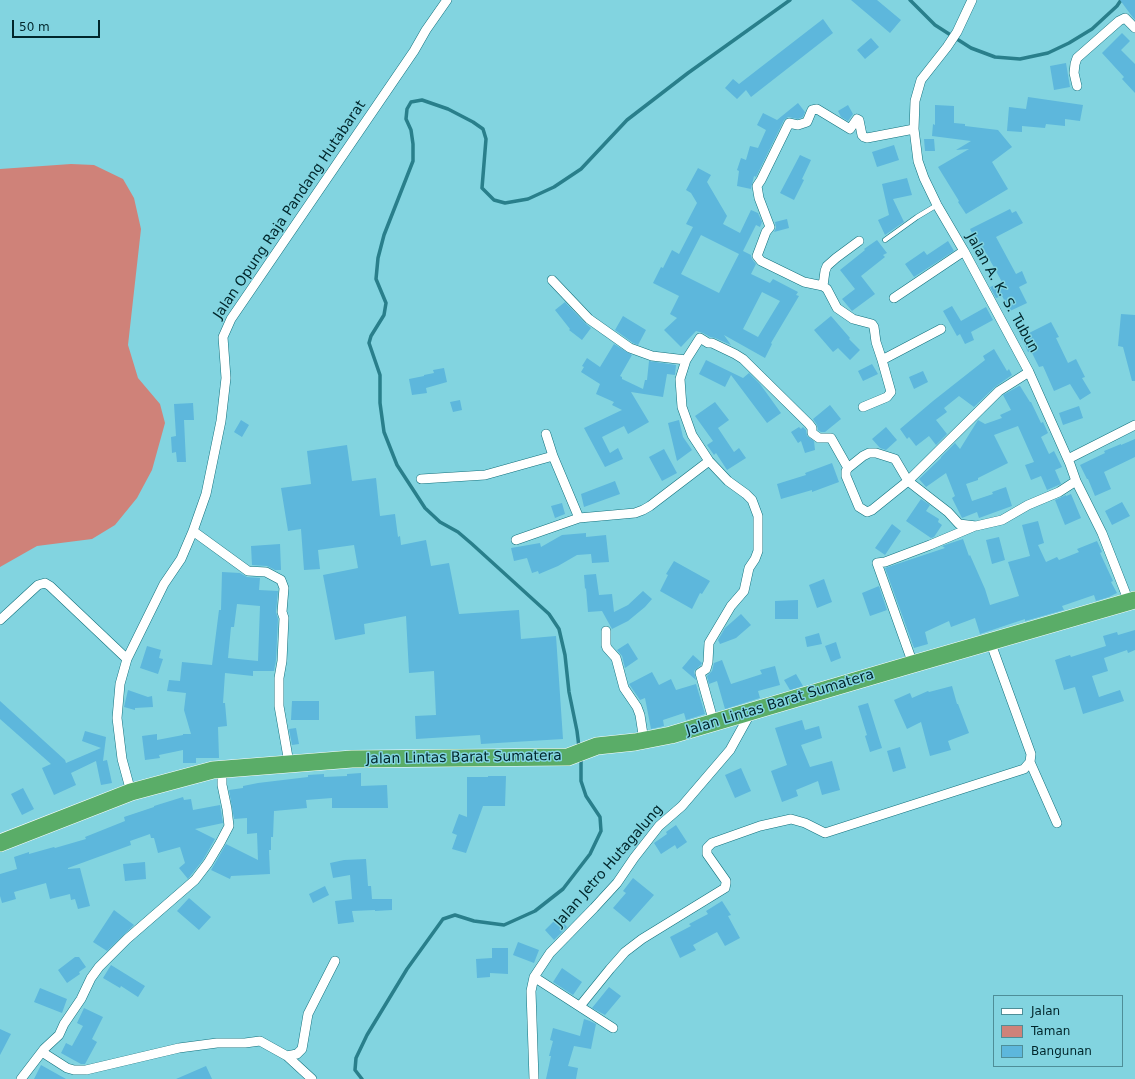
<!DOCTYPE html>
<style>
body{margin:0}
#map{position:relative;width:1135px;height:1079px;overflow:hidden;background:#82d4e0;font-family:"DejaVu Sans",sans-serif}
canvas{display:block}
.legend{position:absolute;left:993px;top:995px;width:130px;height:72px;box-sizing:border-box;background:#82d4e0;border:1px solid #4e8e98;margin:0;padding:5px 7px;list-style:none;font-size:12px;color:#01262b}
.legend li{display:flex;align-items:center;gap:8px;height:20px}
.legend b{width:20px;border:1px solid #4e8e98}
.scale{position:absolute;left:12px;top:20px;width:88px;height:18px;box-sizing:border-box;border:2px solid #01262b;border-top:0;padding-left:5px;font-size:12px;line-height:14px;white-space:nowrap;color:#01262b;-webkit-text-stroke:3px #82d4e0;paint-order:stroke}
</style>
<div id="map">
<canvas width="1135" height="1079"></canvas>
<ul class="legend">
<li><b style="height:5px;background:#fff"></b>Jalan</li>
<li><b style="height:11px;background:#cf8279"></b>Taman</li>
<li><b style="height:11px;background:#5db7dc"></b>Bangunan</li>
</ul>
<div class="scale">50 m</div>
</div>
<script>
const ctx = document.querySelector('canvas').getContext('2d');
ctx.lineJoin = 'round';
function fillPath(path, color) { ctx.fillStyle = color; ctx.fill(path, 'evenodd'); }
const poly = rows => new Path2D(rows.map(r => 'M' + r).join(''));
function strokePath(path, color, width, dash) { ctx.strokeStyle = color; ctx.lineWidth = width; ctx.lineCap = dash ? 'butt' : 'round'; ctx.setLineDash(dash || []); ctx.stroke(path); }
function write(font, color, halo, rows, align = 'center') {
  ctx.font = font + ' "DejaVu Sans",sans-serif'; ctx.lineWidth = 3; ctx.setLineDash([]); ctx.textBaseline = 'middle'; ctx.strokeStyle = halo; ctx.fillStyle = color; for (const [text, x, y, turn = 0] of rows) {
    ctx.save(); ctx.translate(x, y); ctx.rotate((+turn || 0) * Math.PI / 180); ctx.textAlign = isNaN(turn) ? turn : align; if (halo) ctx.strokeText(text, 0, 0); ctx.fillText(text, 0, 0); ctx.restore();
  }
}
fillPath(poly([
 [71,164,94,165,123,179,134,198,141,229,128,345,138,378,160,404,165,423,152,470,137,498,115,525,92,539,37,546,0,567,0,169]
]), '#cf8279');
strokePath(poly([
 [910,0,935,25,971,48,995,57,1020,59,1048,53,1069,43,1092,29,1117,6,1121,0],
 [579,747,577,731,569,692,565,655,559,629,549,614,472,544,458,532,440,522,425,508,397,465,384,432,380,403,380,375,369,343,371,336,384,315,386,303,376,279,378,258,384,235,413,161,413,144,411,130,406,119,407,109,411,102,422,100,448,109,473,122,483,129,486,139,482,188,494,200,505,203,528,199,554,187,581,169,627,120,688,73,790,0],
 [362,1079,355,1070,356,1058,367,1035,407,969,443,919,455,915,474,921,504,925,535,911,563,889,590,854,601,831,600,817,586,796,581,781,581,757]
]), '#297f8b', 3.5);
fillPath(poly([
 [851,0,877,0,901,20,890,33],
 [1120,0,1135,0,1135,20,1131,15],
 [823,19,833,33,751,97,746,90,737,99,725,88,733,79,739,84],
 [1122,33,1130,41,1121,50,1135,64,1135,93,1122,79,1124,77,1102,53],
 [871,38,879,47,865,59,857,50],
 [1066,63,1070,87,1054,90,1050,66],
 [1028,97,1083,105,1080,121,1065,119,1065,126,1046,124,1045,128,1022,126,1022,132,1007,131,1009,107,1026,109],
 [798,103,805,112,803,117,798,119,788,117,784,120,756,177,754,176,751,189,737,186,739,171,737,170,741,158,746,160,750,146,758,148,766,130,757,125,763,113,777,120],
 [848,105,853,114,848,121,841,117,838,111],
 [935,105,954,106,954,123,965,124,965,126,998,130,1012,147,992,162,1008,189,966,214,958,202,959,201,938,167,969,149,956,150,971,141,932,136,933,124,935,125],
 [924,139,934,139,935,151,925,151],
 [894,145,899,160,877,167,872,152],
 [800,155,811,160,802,179,804,180,794,200,780,193],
 [698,168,711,175,707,182,727,216,723,224,740,233,751,210,758,213,762,222,760,227,756,225,743,251,751,255,752,259,756,264,751,274,770,283,773,279,798,292,796,295,799,296,771,343,772,344,765,358,724,335,731,345,715,338,710,337,703,333,696,331,681,347,664,330,677,318,670,314,679,296,653,283,661,267,663,268,672,250,679,254,693,227,686,224,697,203,691,193,686,190],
 [701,235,739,254,719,293,681,274],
 [762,292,780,301,758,337,743,329],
 [907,178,912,195,893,199,904,222,885,235,878,220,889,215,882,184],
 [1010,209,1012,213,1016,211,1023,223,996,237,1016,274,1022,271,1027,283,1019,287,1027,303,1010,311,1002,296,996,298,990,287,1002,282,981,244,978,246,970,229],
 [787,219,789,228,774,232,776,228,775,222],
 [877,240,887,253,883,255,885,257,861,276,875,294,852,311,842,299,855,289,840,270,865,250,864,249],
 [948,241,954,251,914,277,905,264,924,251,927,255],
 [565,302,585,323,591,328,582,340,569,330,570,329,555,310],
 [952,306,961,321,986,307,993,320,971,332,974,340,965,344,960,334,957,336,943,311],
 [1121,314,1135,315,1135,381,1132,381,1123,347,1118,346],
 [623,316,646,330,638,345,633,343,615,330],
 [831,316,850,338,849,339,860,350,850,360,838,348,833,352,814,330],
 [1051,322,1059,337,1056,338,1068,363,1076,359,1085,377,1082,378,1091,393,1080,400,1070,384,1054,391,1043,366,1039,367,1031,351,1028,352,1021,337],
 [614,344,632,355,620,376,622,377,622,379,643,389,645,380,647,380,649,361,676,365,675,375,667,374,663,397,631,392,649,422,628,434,624,426,602,437,610,453,618,448,623,459,605,467,584,428,622,410,612,405,614,402,596,394,600,384,581,372,584,367,582,366,587,358,600,367],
 [994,349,1007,371,1009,369,1012,375,995,387,974,407,959,396,944,408,947,412,936,420,947,434,936,445,929,436,916,446,909,437,907,439,900,429,933,401,985,360,983,356],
 [706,360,743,378,749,373,760,384,781,413,767,423,731,375,725,387,699,374],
 [872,364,878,374,863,381,858,371],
 [444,368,447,382,426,388,427,393,412,395,409,379,424,376,424,375,434,373,433,370],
 [923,371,928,382,914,389,909,377],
 [1019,386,1020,386,1030,402,1031,402,1041,423,1043,422,1048,433,1041,437,1049,454,1054,451,1062,467,1055,470,1061,484,1047,490,1041,476,1031,480,1025,465,1034,462,1018,426,994,435,1008,463,978,478,978,480,966,484,972,501,993,494,992,492,1006,487,1012,506,979,518,977,512,962,518,952,498,955,496,946,473,926,487,919,479,941,458,941,457,955,443,960,449,978,420,985,424,1002,418,1000,415,1011,410,1003,395],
 [460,400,462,410,453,412,450,402],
 [715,402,729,420,718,428,734,452,739,448,746,458,727,470,716,453,714,455,707,445,713,441,695,416],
 [193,403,194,420,184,420,186,462,177,462,176,452,172,453,171,437,176,436,174,404],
 [830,405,841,419,825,432,821,432,818,430,817,425,813,419],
 [1079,406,1083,418,1063,425,1059,413],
 [241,420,249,425,242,437,234,432],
 [679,420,683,437,692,450,677,461,668,423],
 [799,427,801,429,803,427,806,430,807,436,814,441,815,450,805,453,801,441,798,443,791,432],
 [886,427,897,440,886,450,880,448,872,439],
 [1135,439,1135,457,1104,472,1111,489,1095,496,1088,479,1087,479,1080,465,1105,453,1104,451,1121,444,1121,445],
 [347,445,352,481,376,478,380,516,395,514,398,537,400,536,401,545,426,540,431,566,449,563,459,614,519,610,521,639,556,636,563,739,481,744,480,735,416,739,415,716,436,715,434,671,409,673,406,616,364,624,365,634,335,640,323,575,358,568,354,545,318,550,320,569,304,570,301,529,288,531,281,488,311,484,307,451],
 [664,449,677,473,662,481,649,457],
 [832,463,839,482,812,492,812,490,781,499,777,484,806,475,805,473],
 [615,481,620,494,584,507,581,494],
 [1071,494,1081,518,1065,525,1055,500,1066,495,1066,496],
 [921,499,930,505,926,511,939,519,938,522,942,525,934,537,931,538,906,521],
 [1122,502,1130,516,1112,525,1105,511],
 [562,503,565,514,555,518,551,506],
 [1038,521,1044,543,1038,545,1046,562,1057,557,1059,560,1079,552,1077,549,1097,541,1102,552,1100,553,1113,581,1111,582,1117,593,1109,597,1096,601,1094,595,1062,606,1064,610,1025,621,1025,619,980,634,975,618,951,627,949,621,925,632,928,644,914,648,885,568,945,548,942,546,963,539,969,556,970,555,985,589,990,605,1019,596,1008,562,1030,556,1022,525],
 [892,524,901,531,885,555,875,548],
 [586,533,586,537,606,535,609,562,592,563,591,554,577,555,558,566,539,574,538,571,532,573,527,558,514,561,511,548,540,543,541,547,562,535],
 [999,537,1005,560,992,564,986,540],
 [280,544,281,570,275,570,267,566,252,565,251,546],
 [674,561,710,581,702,594,700,593,692,609,660,591,668,575,666,574],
 [222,572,240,573,247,577,260,578,259,590,278,591,276,612,278,619,276,660,274,671,253,671,253,676,225,673,223,703,225,703,227,726,218,727,219,758,196,758,196,763,183,763,183,750,159,755,160,758,145,760,142,736,157,734,157,740,183,735,183,734,191,734,184,710,186,693,167,691,169,680,180,681,182,662,212,665,219,610,221,610],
 [237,604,260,606,258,661,228,658,231,627,234,627],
 [596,574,599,595,612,594,614,612,628,605,643,591,652,599,645,607,628,621,612,629,602,611,588,612,586,588,585,589,584,575],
 [824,579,832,602,817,608,809,585],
 [879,586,887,610,870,616,862,593],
 [798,600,798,619,775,619,775,601],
 [741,614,751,625,736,638,720,644,718,640,725,628],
 [1135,630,1135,650,1128,653,1127,650,1104,658,1108,671,1092,676,1099,697,1120,690,1124,701,1083,714,1075,687,1064,690,1055,660,1070,655,1071,657,1106,646,1103,636,1117,632,1118,635],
 [819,633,822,644,807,647,805,637],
 [836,642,841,658,831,662,825,646],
 [628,643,638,659,625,668,622,656,617,650],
 [147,646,161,650,159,658,163,659,158,674,140,668],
 [693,655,702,663,701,665,694,671,696,680,682,668],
 [722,660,731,684,762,674,760,670,775,666,780,685,758,691,760,698,725,709,717,681,709,684,707,676,712,671,714,663],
 [652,672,659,685,671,679,676,690,696,684,705,714,686,720,684,713,663,720,664,726,651,729,645,698,640,700,629,684],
 [796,674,803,686,790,690,784,680],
 [952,686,957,704,958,704,969,733,948,741,951,750,930,756,921,722,907,729,894,700,910,693,912,698,928,691,929,692],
 [128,690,148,697,152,696,153,707,135,708,135,710,124,707],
 [0,701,65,760,66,763,101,748,82,741,85,731,106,737,103,761,107,760,112,783,101,785,96,761,71,773,76,785,54,795,42,768,51,764,0,719],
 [292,701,319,701,319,720,291,720],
 [868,703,882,748,870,752,865,736,867,735,858,706],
 [802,720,805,730,819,726,822,738,801,745,810,767,832,761,840,790,822,795,818,781,796,790,798,796,782,802,771,771,787,765,775,728],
 [296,728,299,744,292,745,289,729],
 [900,747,906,768,893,772,887,751],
 [741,768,751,791,735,798,725,775],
 [361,773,361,786,387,785,388,808,332,808,332,798,306,800,307,808,274,811,273,837,271,837,271,850,269,850,270,874,231,876,230,879,211,870,226,844,258,860,257,833,247,834,247,818,234,819,229,790,243,788,243,786,258,783,308,777,308,775,324,774,324,777,347,776,347,774],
 [488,776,506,776,505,806,483,806,466,853,452,849,457,835,452,833,459,814,467,817,467,777,488,777],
 [23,788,34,809,22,815,11,794],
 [183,797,184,800,191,799,193,810,220,805,223,823,195,829,215,839,203,860,188,879,179,868,185,863,180,847,158,853,154,838,151,838,150,834,130,841,131,845,68,868,68,869,80,868,90,906,78,909,75,899,71,900,70,894,50,899,46,883,14,892,16,899,2,903,0,896,0,874,17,869,14,857,29,852,29,854,54,847,55,848,86,839,85,837,125,821,124,817,154,807,154,806],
 [676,825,687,842,677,849,675,845,661,854,654,843,667,834,666,832],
 [366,859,368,886,371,886,372,899,392,899,392,910,375,911,375,910,352,911,354,922,338,924,335,901,352,899,350,875,333,878,330,863,344,860],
 [145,862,146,879,125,881,123,864],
 [633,878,654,895,630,922,613,908,626,893,623,891],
 [325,886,329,895,313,903,309,894],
 [189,898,211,917,199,930,177,911],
 [722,901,731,915,728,916,740,938,725,946,717,932,693,945,696,950,680,958,670,937,691,926,689,924,708,914,706,911],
 [114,910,134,925,107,951,93,942],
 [558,917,567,927,554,940,545,930],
 [518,942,539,950,534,963,513,955],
 [492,948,508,948,508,974,490,973,490,977,477,978,476,959,492,958],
 [75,957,79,957,86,967,79,972,80,974,67,983,58,970],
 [111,965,145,986,138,997,121,986,120,988,103,978],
 [562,968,582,982,573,995,553,982],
 [609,987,621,996,605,1015,592,1008],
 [40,988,67,999,62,1013,34,1002],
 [84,1008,103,1017,92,1039,97,1042,85,1064,81,1064,61,1053,66,1043,72,1046,83,1026,77,1023],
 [584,1019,590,1021,596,1024,591,1049,574,1046,568,1066,578,1068,576,1079,546,1079,551,1056,549,1056,553,1041,550,1040,553,1028,580,1036],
 [0,1029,11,1034,0,1055],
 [41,1065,66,1079,34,1079],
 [206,1066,212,1079,176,1079]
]), '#5db7dc');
const lane = poly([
 [885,240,917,217,937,205]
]);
const street = poly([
 [972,0,957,32,947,47,921,80,915,101,914,129,918,161,924,178,937,205,964,251,1029,372,1070,464,1076,481,1102,533,1129,602],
 [1077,86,1074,73,1075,64,1077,58,1119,21,1125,18,1135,28],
 [859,241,836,258,827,266,825,271,823,286,827,289,837,308,853,319,872,324,874,327,876,342,882,360,891,392,887,397,863,407],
 [552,280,589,319,630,348,652,356,686,360],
 [823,286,804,282,761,261,757,256,766,232,770,227,759,198,757,186,761,180,789,123,798,125,807,122,812,110,817,109,850,129,857,119,859,120,862,135,864,137,867,138,914,129],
 [894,298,964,251],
 [882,360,941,329],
 [546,434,553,456,579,518],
 [1068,459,1135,425],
 [848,468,846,471,846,476,859,507,867,512,872,510,908,481,999,391,1029,372],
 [421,479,485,475,553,456],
 [193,531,248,571,266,572,281,580,284,588,282,612,284,618,282,661,279,678,279,706,289,763],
 [516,540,579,518,635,513,643,510,650,506,709,461],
 [0,620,38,585,45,583,50,586,127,659],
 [606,631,606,645,607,648,616,658,624,688,637,707,640,715,644,741],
 [913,664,877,563,885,562,930,545,975,526],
 [714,723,700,673,706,669,708,662,709,643,731,606,744,591,749,568,755,559,758,551,758,516,752,500,746,494,728,481,709,461,692,435,682,407,680,379,686,360,700,338,708,343,712,343,735,354,743,359,809,424,812,428,812,433,819,438,831,438,848,468,863,456,869,453,876,453,895,459,908,481,948,512,959,524,976,526,1002,520,1028,505,1059,492,1076,481],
 [1030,762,1057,823],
 [131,792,122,759,117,718,120,684,127,659,164,584,181,559,193,531,206,494,221,421,226,378,223,337,231,319,414,51,426,30,447,0],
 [534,977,613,1028],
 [580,1006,610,969,625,952,642,939,725,888,726,883,726,881,707,854,707,848,712,843,760,826,791,819,805,823,825,833,1024,769,1030,762,1031,754,990,641],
 [42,1052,67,1068,74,1070,86,1070,179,1048,217,1043,245,1043,260,1041,287,1056,312,1079],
 [287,1056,297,1054,302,1049,308,1014,335,961],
 [21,1079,44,1049,59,1035,64,1024,81,999,91,978,99,967,127,939,195,880,208,863,220,843,229,826,227,809,222,785,222,769],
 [534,1079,531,991,534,977,550,953,594,908,617,883,634,858,659,826,682,806,730,750,751,712]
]);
const highway = poly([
 [0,843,131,792,213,770,352,759,568,757,597,746,635,742,671,735,913,664,1135,600]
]);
strokePath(lane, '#11707c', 5.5);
strokePath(street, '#11707c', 10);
strokePath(highway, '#fff', 18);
strokePath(lane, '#fff', 4.5);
strokePath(street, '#fff', 9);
strokePath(highway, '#5aad68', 17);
write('14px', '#01262b', '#82d4e0', [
 ["Jalan Opung Raja Pandang Hutabarat",290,210,-56],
 ["Jalan A. K. S. Tubun",1002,293,61],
 ["Jalan Lintas Barat Sumatera",780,703,-17],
 ["Jalan Lintas Barat Sumatera",464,758,-1],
 ["Jalan Jetro Hutagalung",609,866,-49]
]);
</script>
